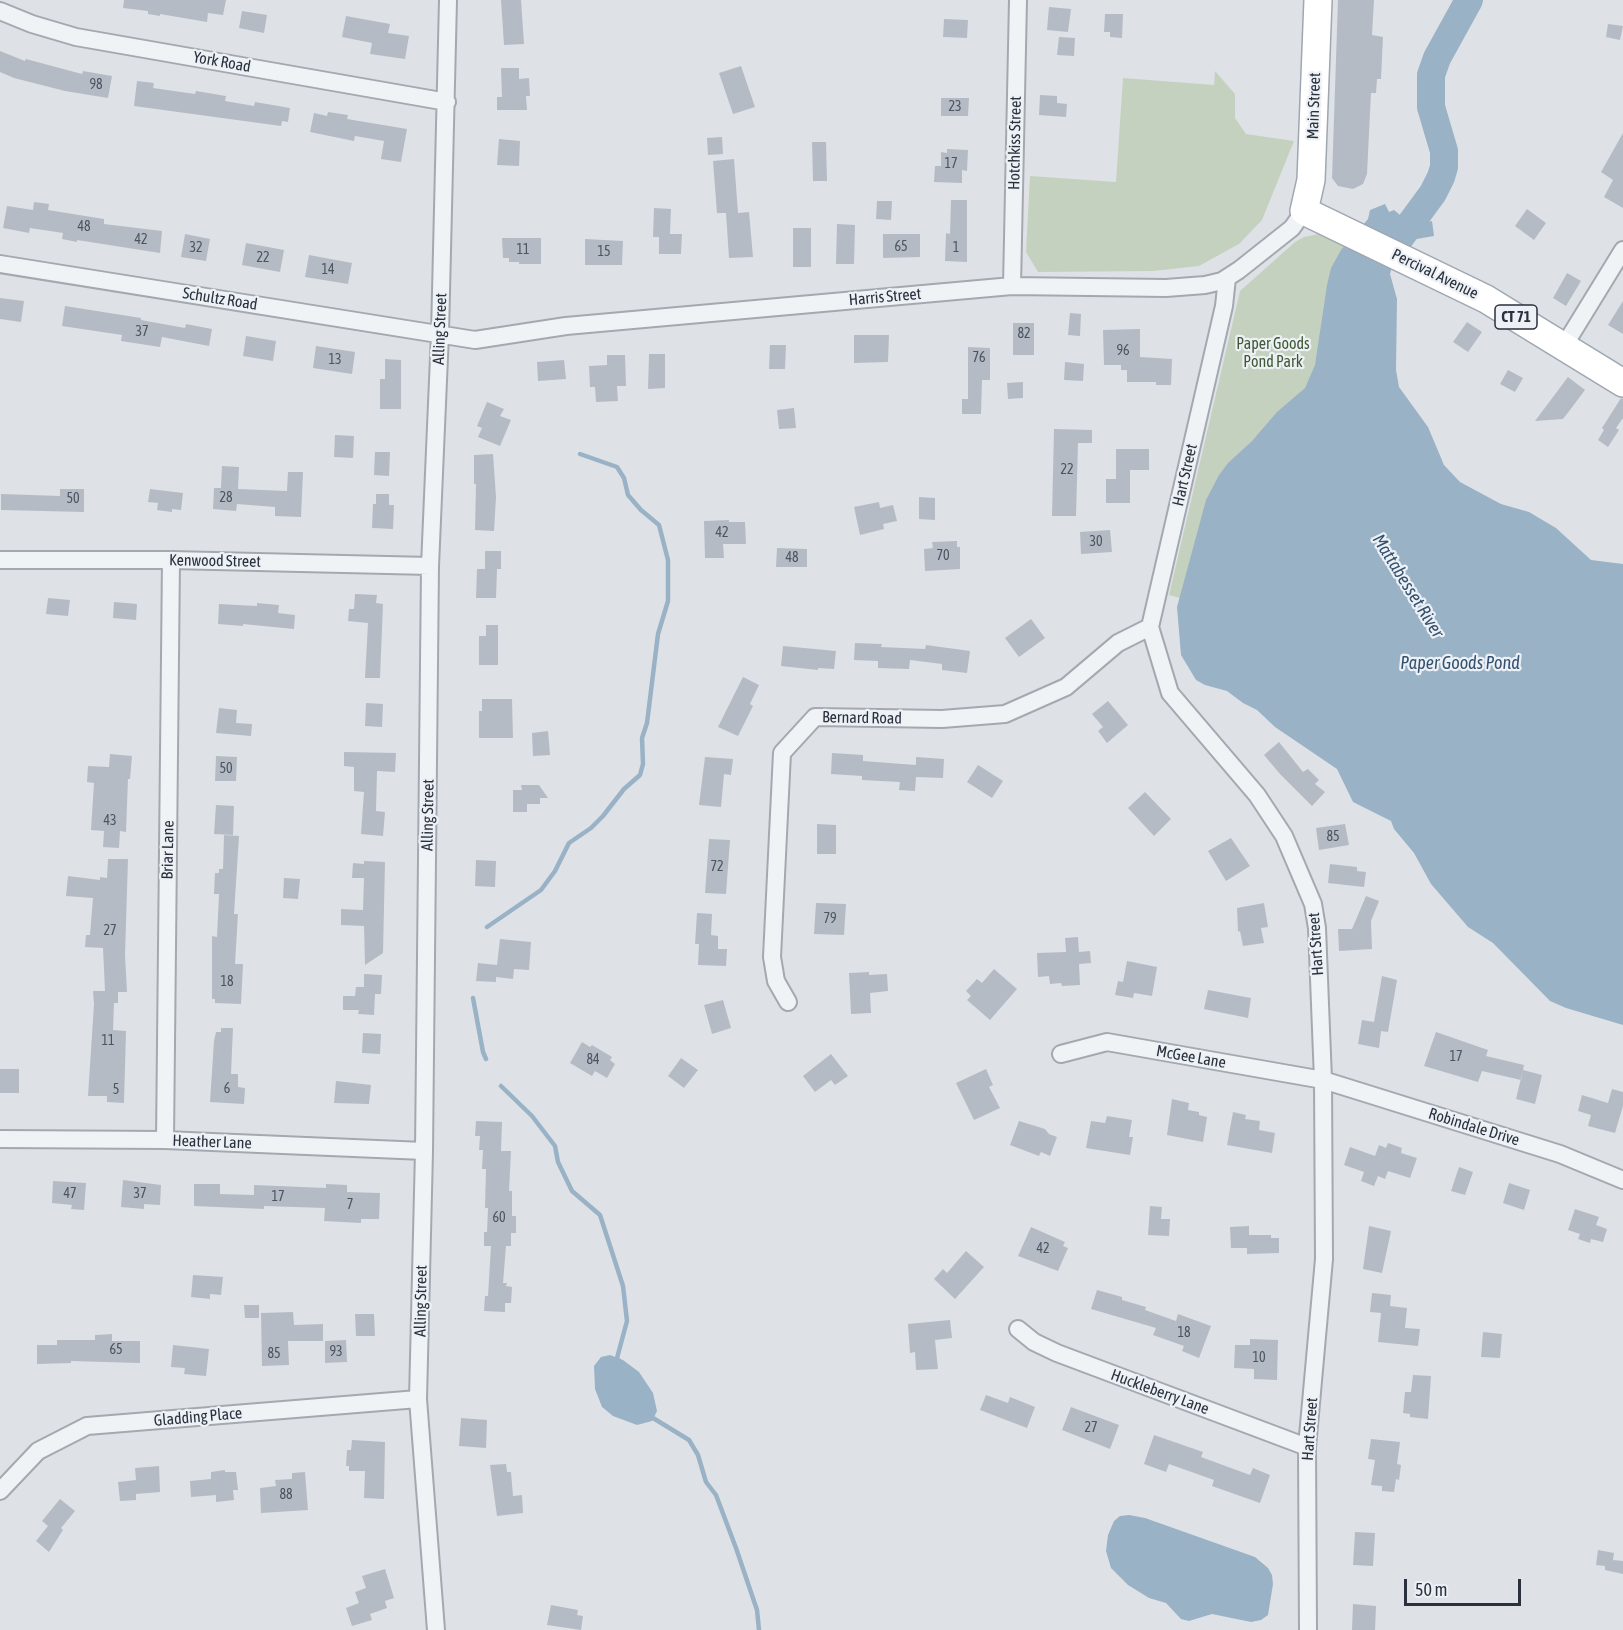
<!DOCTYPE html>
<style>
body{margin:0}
#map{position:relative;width:1623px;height:1630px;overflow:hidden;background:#dee2e7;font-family:"Asap Condensed",sans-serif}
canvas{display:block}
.scale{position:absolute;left:1404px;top:1579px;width:117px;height:27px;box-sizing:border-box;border:3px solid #28313d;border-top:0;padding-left:8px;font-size:18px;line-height:21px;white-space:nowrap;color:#28313d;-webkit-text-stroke:4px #edf1f5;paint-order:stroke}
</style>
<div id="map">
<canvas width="1623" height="1630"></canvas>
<div class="scale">50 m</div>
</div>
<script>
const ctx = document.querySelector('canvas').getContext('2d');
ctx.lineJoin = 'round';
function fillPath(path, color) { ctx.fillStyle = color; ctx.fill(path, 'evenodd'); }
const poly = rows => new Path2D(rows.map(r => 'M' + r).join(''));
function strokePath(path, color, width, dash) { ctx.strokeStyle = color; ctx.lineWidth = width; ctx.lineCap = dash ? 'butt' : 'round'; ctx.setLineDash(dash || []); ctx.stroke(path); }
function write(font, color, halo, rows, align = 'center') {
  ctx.font = font + ' "Asap Condensed",sans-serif'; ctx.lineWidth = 4.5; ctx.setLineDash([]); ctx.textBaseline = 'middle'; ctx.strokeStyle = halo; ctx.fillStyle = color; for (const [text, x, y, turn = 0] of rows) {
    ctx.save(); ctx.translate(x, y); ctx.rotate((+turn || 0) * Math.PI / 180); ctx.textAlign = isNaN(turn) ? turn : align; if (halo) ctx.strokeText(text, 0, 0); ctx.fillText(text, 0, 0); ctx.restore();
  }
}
fillPath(poly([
 [1215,71,1235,94,1235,118,1246,134,1294,141,1262,220,1239,244,1199,266,1153,271,1038,272,1026,252,1030,176,1116,182,1123,78,1214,85],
 [1319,234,1326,235,1347,246,1316,377,1224,469,1180,598,1169,595,1240,291,1295,242,1304,237]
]), '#c5d1bf');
fillPath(poly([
 [1385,204,1389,212,1394,210,1406,220,1420,223,1432,221,1434,236,1411,240,1394,260,1390,274,1397,299,1396,370,1399,387,1428,427,1444,465,1460,482,1501,504,1529,512,1556,528,1591,560,1623,564,1623,1025,1566,1008,1550,1001,1493,943,1468,927,1431,884,1414,853,1394,829,1391,821,1353,802,1337,769,1275,727,1257,710,1243,703,1227,691,1205,685,1196,680,1181,655,1177,607,1206,500,1219,475,1228,463,1252,441,1277,412,1305,388,1315,365,1327,285,1331,268,1341,250,1368,219,1370,210],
 [610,1355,623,1360,639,1372,653,1393,657,1411,652,1421,637,1425,613,1416,602,1407,595,1389,594,1366,601,1357],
 [1129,1515,1145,1518,1255,1557,1268,1568,1272,1575,1273,1584,1268,1615,1261,1620,1251,1622,1212,1614,1189,1621,1181,1619,1166,1603,1149,1598,1128,1585,1111,1568,1106,1551,1108,1535,1114,1521,1120,1516]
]), '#9ab2c6');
strokePath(poly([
 [487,927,541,890,555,871,569,843,591,828,603,816,624,789,640,775,643,764,642,738,647,723,658,634,668,601,668,560,659,525,641,510,628,495,624,478,617,467,580,454],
 [473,998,483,1052,486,1059],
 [501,1086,532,1116,555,1146,558,1162,572,1191,600,1215,623,1286,627,1321,617,1358,619,1361],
 [651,1415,653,1418,689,1440,698,1455,706,1482,716,1495,736,1548,757,1610,759,1630]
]), '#9ab2c6', 4.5);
strokePath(poly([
 [1389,253,1433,193,1441,177,1444,167,1444,151,1431,107,1431,75,1437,58,1469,0]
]), '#9ab2c6', 28);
fillPath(poly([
 [124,0,226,0,223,15,208,13,207,22,160,14,160,16,148,14,148,11,123,8],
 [501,0,521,0,524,44,504,45],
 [1338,0,1374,0,1372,35,1383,37,1381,79,1377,79,1376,93,1371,93,1367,174,1363,184,1353,189,1338,186,1332,178],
 [1049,7,1071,9,1068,32,1047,30],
 [242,11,267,15,264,33,239,28],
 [1105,14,1123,14,1122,38,1110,37,1110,32,1104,32],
 [346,16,390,24,388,33,409,36,405,59,370,54,372,43,342,37],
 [944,19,968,20,967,38,943,37],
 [1608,24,1623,26,1620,40,1606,37],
 [1059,37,1075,38,1074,56,1057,55],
 [0,51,25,61,26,59,82,74,83,71,112,76,108,98,65,91,14,78,0,72],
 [741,66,755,107,733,114,719,73],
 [501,68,519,68,519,79,529,78,530,96,526,96,527,110,497,110,497,97,502,97],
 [137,81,154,83,153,88,195,94,196,91,226,96,225,101,254,106,255,102,290,108,288,122,282,121,281,126,134,106],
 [1040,95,1057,96,1057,103,1067,104,1066,117,1039,115],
 [941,98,969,98,968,116,941,116],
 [328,112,348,115,347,119,407,129,401,162,381,159,384,141,355,136,354,141,310,132,314,113,327,116],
 [1623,133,1623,208,1604,197,1613,180,1601,172],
 [722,137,723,154,708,155,707,138],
 [499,139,520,141,519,166,497,165],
 [812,142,826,142,827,181,813,181],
 [947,149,968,150,967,171,962,170,962,183,934,182,935,166,941,166,941,152,947,153],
 [734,159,738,213,749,212,753,257,729,258,726,213,717,213,713,161],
 [951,200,967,200,967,262,945,261,946,233,950,234],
 [877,201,892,201,891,220,876,219],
 [34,202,49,204,48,210,104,219,104,224,162,231,160,253,77,240,77,242,62,239,63,233,30,228,29,233,3,228,7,206,33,210],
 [654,208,671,209,670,234,682,234,681,254,659,254,659,237,653,237],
 [1527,209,1546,223,1534,240,1515,226],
 [837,224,855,225,854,264,836,264],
 [793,228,811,228,811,267,793,267],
 [185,234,210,239,206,261,181,257],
 [883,234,920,234,920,257,883,258],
 [502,238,541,238,541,264,519,264,519,262,509,262,509,258,503,258],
 [585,239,623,241,622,265,585,265],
 [246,243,284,250,280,272,242,265],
 [309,255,352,263,348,284,305,277],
 [1567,273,1581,281,1566,306,1553,298],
 [0,298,24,301,21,322,0,319],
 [1623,301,1623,334,1608,325],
 [65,306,141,318,141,320,185,328,186,324,212,329,209,346,162,337,160,347,121,341,122,335,62,326],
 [1070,313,1081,314,1080,336,1068,335],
 [1467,322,1482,332,1468,352,1453,342],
 [1013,323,1034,323,1034,355,1013,355],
 [1140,329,1140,357,1172,359,1171,385,1156,385,1156,382,1127,382,1127,370,1121,370,1121,365,1104,365,1103,330],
 [854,335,889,335,888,362,854,363],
 [246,336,276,341,273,361,243,356],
 [770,345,786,345,785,369,769,369],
 [316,346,355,352,352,374,313,368],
 [968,347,990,348,990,380,982,380,981,414,962,414,962,399,968,399],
 [649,354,665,354,665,388,648,389],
 [607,355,625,355,626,386,617,386,618,401,596,402,595,387,590,387,589,366,607,365],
 [385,359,401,360,401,409,380,409,380,379,385,379],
 [564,360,566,379,538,381,537,362],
 [1065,362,1084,364,1083,381,1064,380],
 [1508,370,1523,378,1515,392,1500,384],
 [1568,377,1585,390,1570,410,1563,419,1535,421],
 [1023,382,1023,398,1008,399,1007,383],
 [1621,398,1623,399,1623,418,1616,428,1619,430,1608,447,1598,440,1604,430,1602,428],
 [487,402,504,409,500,416,511,420,500,446,478,437,482,428,477,426],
 [794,408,796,428,779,429,777,410],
 [1054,429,1092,430,1092,443,1078,443,1076,516,1052,516],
 [335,435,354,436,353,458,334,457],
 [1116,449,1149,449,1149,470,1130,470,1130,503,1106,503,1106,479,1116,479],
 [375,452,390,452,389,476,374,475],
 [493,454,496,497,494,531,475,530,476,484,474,484,474,455],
 [222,466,239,467,238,489,287,491,288,472,303,472,301,517,275,516,275,507,237,504,236,511,213,509,214,488,221,488],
 [60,489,84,489,84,512,1,510,1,494,60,496],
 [150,489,183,493,181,510,172,509,172,512,157,510,158,503,148,502],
 [376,494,389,494,389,505,394,505,393,529,372,528,373,504,376,504],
 [919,497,935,498,935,520,919,519],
 [879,502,880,508,893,505,897,521,883,524,884,529,860,535,854,507],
 [729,520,729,522,745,522,746,544,723,544,724,558,705,558,704,521],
 [1110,530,1112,552,1081,554,1080,532],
 [957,541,957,547,960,547,960,569,925,571,924,549,933,548,932,542],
 [777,548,807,549,807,567,776,567],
 [485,551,501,551,501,569,497,569,496,598,476,598,477,569,485,569],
 [355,594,377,595,376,603,383,604,380,678,365,678,368,623,348,621,349,609,354,609],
 [48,598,70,600,68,616,46,614],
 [114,602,137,604,136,620,113,618],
 [257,603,279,605,278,613,295,615,294,629,243,624,243,626,218,624,219,604,257,606],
 [1031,619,1045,638,1019,657,1005,638],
 [486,625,498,625,498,665,479,665,479,636,486,636],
 [855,643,882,644,881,647,925,649,926,645,970,651,967,673,942,670,942,664,910,660,909,669,878,668,878,661,854,660],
 [783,646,836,651,834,669,818,668,818,670,781,666],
 [743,677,759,685,750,704,753,706,738,736,718,727],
 [482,699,512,699,513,738,479,738,479,711,482,711],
 [1108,701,1128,725,1107,743,1098,731,1103,727,1092,714],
 [366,703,383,704,382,727,365,726],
 [219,708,237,710,236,723,252,724,251,736,216,733],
 [548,731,550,755,533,756,532,733],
 [1279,742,1303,772,1308,769,1319,780,1315,784,1325,792,1312,806,1280,774,1264,755],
 [344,752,396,753,395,772,377,771,376,811,385,812,383,836,361,834,364,792,354,791,354,767,344,766],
 [832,753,863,755,863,761,916,765,916,757,944,759,943,778,916,777,915,791,899,790,900,782,862,780,862,776,831,774],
 [110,754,132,756,130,779,128,779,126,832,120,831,119,848,103,847,104,831,91,830,94,783,87,782,88,766,109,767],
 [216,756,237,757,236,781,215,781],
 [705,757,733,759,731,775,724,774,721,807,699,805],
 [978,765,1003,781,992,798,967,782],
 [521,785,539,785,548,798,540,798,540,804,527,804,527,812,513,812,513,790,522,790],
 [1145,792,1171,819,1154,836,1128,808],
 [216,805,234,806,233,835,214,834],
 [817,824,836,825,836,854,817,854],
 [1345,824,1349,845,1319,850,1316,828],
 [224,835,239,836,234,914,238,914,235,964,243,964,241,1004,215,1003,215,999,212,999,212,936,217,937,219,894,214,894,215,873,219,873,219,869,223,869],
 [1231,838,1250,866,1226,881,1208,851],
 [709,839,730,840,726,894,705,893],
 [108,859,128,859,125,955,127,992,118,992,118,1003,114,1003,113,1030,126,1031,124,1103,107,1102,107,1096,88,1096,94,1004,93,991,105,991,103,948,85,947,86,935,90,935,93,898,66,896,68,876,100,880,100,877,107,878],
 [476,860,496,861,495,887,475,886],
 [364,861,385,862,383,953,365,965,364,926,341,925,341,909,363,910,364,878,352,878,353,863,364,864],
 [1330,864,1357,867,1357,871,1366,872,1364,887,1328,883],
 [284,878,300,879,298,899,283,898],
 [1366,896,1379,901,1371,921,1372,949,1339,951,1338,929,1352,929],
 [816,903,846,904,844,935,814,934],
 [1264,903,1268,927,1261,928,1264,943,1243,946,1240,931,1238,932,1237,908],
 [697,913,712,914,711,935,718,936,718,949,727,949,726,966,698,965,699,944,695,944],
 [1078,937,1079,952,1090,951,1091,963,1079,964,1080,985,1062,986,1061,983,1050,984,1049,976,1038,977,1037,953,1066,952,1065,938],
 [500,939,531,942,529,970,514,969,513,979,496,977,496,982,476,981,478,963,497,965],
 [1127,961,1157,967,1152,996,1134,993,1133,998,1115,995,1118,981,1123,982],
 [994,969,1017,989,990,1020,967,1000,971,996,966,991,977,979,982,983],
 [869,972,869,975,887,974,888,991,870,993,871,1013,851,1014,849,973],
 [364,974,382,975,381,994,375,994,374,1015,358,1014,359,1010,343,1010,343,996,355,996,356,987,364,987],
 [1382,976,1397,980,1388,1032,1381,1031,1379,1048,1358,1044,1362,1020,1374,1022],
 [1208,990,1251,998,1248,1018,1204,1009],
 [723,1000,731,1028,712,1034,704,1005],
 [221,1028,233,1028,231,1074,238,1074,238,1087,245,1088,244,1104,210,1102,214,1041,216,1032,221,1032],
 [1436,1032,1488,1050,1486,1056,1524,1065,1521,1080,1482,1071,1478,1082,1424,1066],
 [363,1033,381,1034,380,1054,362,1053],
 [582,1042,590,1047,592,1045,612,1057,610,1060,615,1064,607,1078,595,1071,592,1076,570,1063],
 [831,1054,848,1076,835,1085,831,1080,815,1092,803,1076],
 [681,1058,698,1070,684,1088,668,1076],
 [0,1069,19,1069,19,1093,0,1093],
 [986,1069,993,1085,989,1087,1000,1108,974,1120,956,1083],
 [1523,1070,1542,1075,1535,1104,1516,1099],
 [336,1081,371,1085,369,1104,334,1103],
 [1612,1089,1623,1092,1623,1106,1615,1133,1588,1126,1591,1115,1578,1111,1582,1095,1608,1103],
 [1172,1099,1189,1103,1188,1110,1199,1112,1199,1115,1207,1117,1203,1142,1167,1135],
 [1233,1112,1246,1115,1245,1119,1260,1121,1259,1130,1275,1133,1272,1153,1227,1145],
 [1107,1116,1132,1120,1129,1137,1133,1137,1130,1155,1086,1148,1091,1121,1105,1123],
 [476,1121,502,1122,501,1151,511,1151,509,1191,512,1191,512,1216,516,1216,516,1233,511,1233,511,1246,506,1246,503,1283,507,1283,506,1286,512,1287,511,1303,505,1303,505,1312,484,1311,485,1296,488,1296,491,1246,484,1246,484,1232,487,1232,488,1208,485,1208,486,1169,482,1169,483,1150,479,1150,480,1136,475,1136],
 [1019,1121,1045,1129,1049,1134,1057,1137,1050,1156,1041,1152,1039,1156,1010,1145],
 [1388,1143,1402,1148,1401,1153,1417,1158,1410,1178,1388,1171,1385,1179,1378,1176,1374,1186,1361,1181,1364,1172,1344,1165,1350,1147,1375,1156,1379,1145,1386,1148],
 [1459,1167,1473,1172,1465,1195,1451,1191],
 [123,1180,161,1185,160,1205,144,1204,144,1209,121,1207],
 [53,1181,86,1183,84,1210,71,1209,72,1205,52,1203],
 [1509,1183,1530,1190,1524,1210,1503,1203],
 [194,1184,220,1184,220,1194,254,1195,254,1185,326,1188,326,1184,347,1185,347,1192,380,1193,379,1219,361,1219,361,1223,324,1221,325,1208,264,1206,264,1209,194,1206],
 [1150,1206,1162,1207,1161,1219,1170,1219,1169,1236,1148,1235],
 [1575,1209,1599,1217,1596,1225,1607,1229,1603,1242,1591,1239,1590,1243,1578,1239,1580,1234,1568,1230],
 [1249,1226,1249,1235,1271,1235,1271,1238,1279,1238,1279,1253,1247,1254,1247,1248,1231,1248,1230,1227],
 [1369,1226,1391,1231,1382,1273,1363,1269],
 [1031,1227,1065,1242,1063,1246,1068,1248,1058,1271,1018,1256],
 [966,1251,984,1267,955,1299,934,1279,943,1269,947,1273],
 [193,1275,223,1277,221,1295,210,1294,210,1299,191,1297],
 [1097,1290,1122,1297,1122,1300,1146,1307,1145,1310,1176,1321,1178,1314,1211,1326,1199,1358,1182,1351,1184,1346,1153,1335,1156,1328,1091,1309],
 [1372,1293,1391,1295,1390,1306,1407,1308,1405,1328,1420,1329,1418,1346,1378,1342,1381,1313,1370,1312],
 [244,1305,259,1305,259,1318,245,1318],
 [293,1312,294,1325,323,1324,323,1341,288,1341,289,1365,262,1366,261,1313],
 [355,1314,374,1314,375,1336,356,1336],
 [950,1320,952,1338,935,1340,938,1369,916,1370,915,1352,910,1353,908,1324],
 [1483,1332,1502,1334,1500,1358,1481,1357],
 [112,1334,112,1341,140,1341,140,1363,71,1361,71,1363,37,1364,37,1345,57,1345,57,1340,95,1340,95,1335],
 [1250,1339,1278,1340,1277,1380,1254,1379,1254,1369,1234,1368,1235,1345,1250,1345],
 [346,1340,347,1362,325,1363,325,1341],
 [173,1345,209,1349,206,1376,184,1374,185,1368,171,1367],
 [1413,1375,1431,1376,1428,1419,1410,1417,1410,1414,1403,1413,1405,1392,1411,1392],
 [986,1395,1008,1403,1010,1397,1035,1407,1027,1428,980,1410],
 [1071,1407,1119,1425,1110,1449,1062,1430],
 [461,1418,487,1420,486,1448,459,1446],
 [1154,1435,1203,1452,1201,1457,1250,1475,1253,1468,1270,1475,1260,1503,1212,1486,1214,1480,1169,1464,1166,1472,1144,1464],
 [1371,1439,1400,1442,1397,1464,1401,1465,1399,1480,1396,1479,1394,1492,1382,1491,1382,1486,1371,1485,1375,1460,1368,1459],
 [352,1440,385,1442,384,1499,364,1498,365,1471,349,1471,349,1466,346,1466,347,1450,351,1450],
 [506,1464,507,1472,511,1472,513,1496,522,1495,523,1513,497,1516,490,1465],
 [159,1466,160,1492,136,1494,136,1500,120,1501,118,1482,136,1480,135,1468],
 [225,1470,225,1472,236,1472,238,1490,233,1490,234,1500,216,1502,216,1495,191,1497,190,1481,211,1479,211,1472],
 [305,1472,308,1510,261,1513,260,1488,276,1486,275,1480,292,1479,292,1473],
 [60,1499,75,1511,61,1528,63,1530,49,1552,36,1541,48,1526,42,1521],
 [1355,1532,1375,1533,1373,1566,1353,1565],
 [1598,1550,1614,1553,1613,1560,1623,1561,1623,1574,1605,1570,1605,1566,1596,1565],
 [385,1569,394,1598,385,1601,387,1608,370,1614,372,1620,352,1626,346,1608,359,1603,355,1592,366,1588,362,1576],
 [1353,1604,1376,1606,1375,1630,1352,1630],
 [551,1605,578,1610,577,1615,583,1616,581,1630,547,1625]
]), '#b5bbc4');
const street = poly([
 [0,11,32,24,76,37,447,102],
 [0,264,475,340,566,326,1012,286,1166,288,1205,285,1222,281,1239,270,1292,228,1304,211],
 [1227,278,1224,306,1150,627,1170,693,1257,795,1284,836,1313,904,1317,928,1323,1080,1324,1259,1307,1447,1308,1630],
 [1012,286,1018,0],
 [1564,346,1623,250],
 [0,560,171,560,430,566],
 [788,1002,776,981,772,957,782,753,815,717,942,719,1005,714,1066,687,1118,643,1150,627],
 [1061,1054,1107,1042,1323,1080,1560,1154,1623,1180],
 [0,1139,165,1140,424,1151],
 [165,1140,171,560],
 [1018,1329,1034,1342,1057,1353,1307,1447],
 [0,1491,38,1451,87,1426,418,1399],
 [436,1630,418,1399,424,1151,430,566,440,334,448,0]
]);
const primary = poly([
 [1318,0,1311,180,1304,211,1486,299,1623,383]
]);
strokePath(street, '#a4a9b1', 20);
strokePath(primary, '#9ea7b2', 30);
strokePath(street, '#f0f3f6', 16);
strokePath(primary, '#fff', 27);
write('14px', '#4b545f', null, [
 ["98",96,85],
 ["23",955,107],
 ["17",951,164],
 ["48",84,227],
 ["42",141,240],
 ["65",901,247],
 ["32",196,248],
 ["1",956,248],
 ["11",523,250],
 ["15",604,252],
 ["22",263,258],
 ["14",328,270],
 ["37",142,332],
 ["82",1024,334],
 ["96",1123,351],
 ["76",979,358],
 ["13",335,360],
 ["22",1067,470],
 ["28",226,498],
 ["50",73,499],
 ["42",722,533],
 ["30",1096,542],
 ["70",943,556],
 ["48",792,558],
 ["50",226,769],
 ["43",110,821],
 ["85",1333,837],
 ["72",717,867],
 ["79",830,919],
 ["27",110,931],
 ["18",227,982],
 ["11",108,1041],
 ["17",1456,1057],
 ["84",593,1060],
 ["6",227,1089],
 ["5",116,1090],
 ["47",70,1194],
 ["37",140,1194],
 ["17",278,1197],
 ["7",350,1205],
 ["60",499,1218],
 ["42",1043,1249],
 ["18",1184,1333],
 ["65",116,1350],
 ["93",336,1352],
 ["85",274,1354],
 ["10",1259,1358],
 ["27",1091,1428],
 ["88",286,1495]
]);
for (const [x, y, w] of [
 [1516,317,42]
]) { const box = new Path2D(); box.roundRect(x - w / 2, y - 12, w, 24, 4.5); ctx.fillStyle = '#edf1f5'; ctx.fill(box); strokePath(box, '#28313d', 1.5); }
write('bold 15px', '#28313d', null, [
 ["CT 71",1516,317]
]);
write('16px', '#28313d', '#edf1f5', [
 ["York Road",222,62,10],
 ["Main Street",1314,106,-88],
 ["Hotchkiss Street",1015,143,-89],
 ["Percival Avenue",1435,274,26],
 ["Harris Street",885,297,-5],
 ["Schultz Road",220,299,9],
 ["Alling Street",440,329,-88],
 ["Hart Street",1185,475,-77],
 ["Kenwood Street",215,561,1],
 ["Bernard Road",862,718,1],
 ["Alling Street",428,815,-89],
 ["Briar Lane",168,850,-89],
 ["Hart Street",1316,944,-94],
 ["McGee Lane",1191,1057,10],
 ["Robindale Drive",1474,1127,17],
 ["Heather Lane",212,1142,2],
 ["Alling Street",421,1301,-89],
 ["Huckleberry Lane",1160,1392,20],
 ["Gladding Place",198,1417,-5],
 ["Hart Street",1310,1429,-86]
]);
write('16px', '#3e5935', '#edf1f5', [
 ["Paper Goods",1273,344],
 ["Pond Park",1273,362]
]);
write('italic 18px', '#335170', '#edf1f5', [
 ["Mattabesset River",1408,586,58],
 ["Paper Goods Pond",1460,663]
]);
</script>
